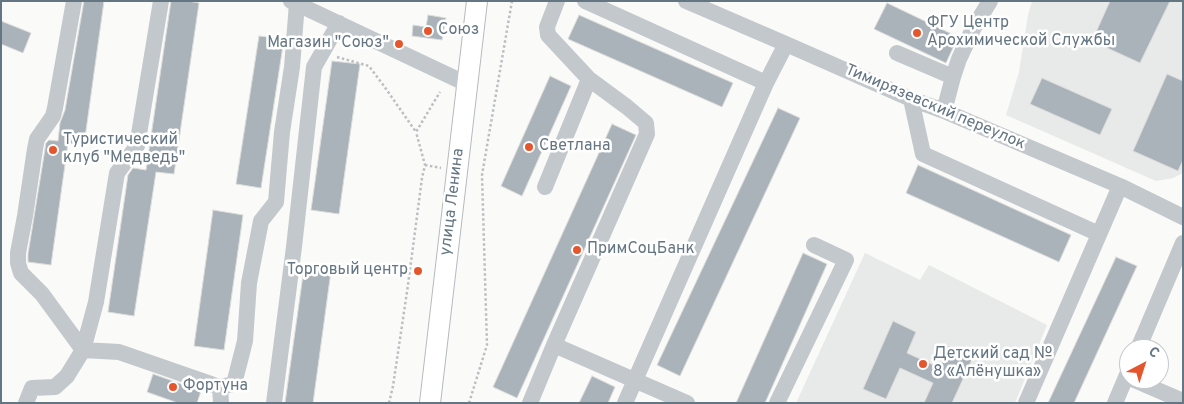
<!DOCTYPE html>
<meta charset="utf-8">
<style>
body{margin:0}
#map{position:relative;width:1184px;height:404px;overflow:hidden;background:#fafaf8;font-family:Overpass,sans-serif}
canvas{display:block}
.frame{position:absolute;inset:0;border:2px solid #657683;pointer-events:none}
.north{position:absolute;left:1119px;top:339px;width:50px;height:50px;box-sizing:border-box;background:#fff;border:1px solid #c1c8cd;border-radius:50%;rotate:40deg;font-size:14px;font-weight:700;line-height:20px;text-align:center;color:#657683}
.north::after{content:'';display:block;margin:auto;width:18px;height:22px;background:#e4572e;clip-path:polygon(50% 0,100% 100%,50% 72%,0 100%)}
</style>
<div id="map">
<canvas width="1184" height="404"></canvas>
<div class="frame"></div>
<div class="north">С</div>
</div>
<script>
const ctx = document.querySelector('canvas').getContext('2d');
ctx.lineJoin = 'round';
function fillPath(path, color) { ctx.fillStyle = color; ctx.fill(path, 'evenodd'); }
const poly = rows => new Path2D(rows.map(r => 'M' + r).join(''));
function strokePath(path, color, width, dash) { ctx.strokeStyle = color; ctx.lineWidth = width; ctx.lineCap = dash ? 'butt' : 'round'; ctx.setLineDash(dash || []); ctx.stroke(path); }
function write(font, color, halo, rows, align = 'center') {
  ctx.font = font + ' Overpass,sans-serif'; ctx.lineWidth = 5; ctx.setLineDash([]); ctx.textBaseline = 'middle'; ctx.strokeStyle = halo; ctx.fillStyle = color; for (const [text, x, y, turn = 0] of rows) {
    ctx.save(); ctx.translate(x, y); ctx.rotate((+turn || 0) * Math.PI / 180); ctx.textAlign = isNaN(turn) ? turn : align; if (halo) ctx.strokeText(text, 0, 0); ctx.fillText(text, 0, 0); ctx.restore();
  }
}
fillPath(poly([
 [1032,1,1183,1,1183,172,1181,174,1173,178,1156,181,1006,115,1019,72,1028,15],
 [865,253,920,280,929,265,1047,325,1015,403,796,403]
]), '#e8e9e9');
const building = poly([
 [84,1,104,1,84,145,68,143,51,265,28,262,28,254,46,143,49,140,58,141,60,123,65,110,84,1],
 [171,1,188,1,199,3,174,174,156,172,134,316,108,312,128,175,133,168,146,170,171,1],
 [1110,1,1170,1,1140,63,1092,41,1110,1],
 [887,3,958,37,946,63,874,29,887,3],
 [428,15,446,18,442,40,412,36,413,25,426,27,428,15],
 [579,15,733,83,722,107,568,39,579,15],
 [1,21,31,33,23,53,1,44,1,21],
 [259,36,284,39,261,188,236,184,259,36],
 [332,61,360,64,339,214,311,210,332,61],
 [1167,74,1183,81,1183,160,1178,171,1133,151,1167,74],
 [550,76,571,86,522,196,501,186,550,76],
 [1042,78,1112,109,1100,135,1030,104,1042,78],
 [778,108,800,118,680,376,657,365,778,108],
 [612,124,636,135,517,398,493,387,612,124],
 [918,165,1071,235,1059,262,906,193,918,165],
 [213,210,243,215,224,350,194,346,213,210],
 [803,253,827,264,765,403,736,403,803,253],
 [1116,257,1137,266,1074,403,1048,403,1116,257],
 [304,268,331,271,313,403,285,403,304,268],
 [893,321,916,332,907,353,940,368,949,346,973,357,952,403,924,403,933,383,900,368,886,399,863,389,893,321],
 [153,374,201,391,197,403,178,403,147,392,153,374],
 [592,376,615,387,608,403,579,403,592,376]
]);
fillPath(building, '#aab3b9');
strokePath(building, '#dcdcda', 1);
const major = poly([
 [430,403,477,1]
]);
strokePath(major, '#b5babe', 22);
strokePath(poly([
 [337,57,369,66,384,86,416,132,440,92],
 [425,165,441,168],
 [389,403,393,386,408,285,422,178,425,165,416,132],
 [469,403,487,345,482,175,512,1]
]), '#bbbfc2', 2.5, [2.5, 2.5]);
strokePath(poly([
 [74,1,55,108,53,116,37,139,35,149,25,216,18,253,18,263,21,273,42,294,83,350,119,352,214,385,220,387,221,403],
 [291,1,467,84],
 [557,1,547,27,548,35,589,79,627,107,646,123,647,134,554,345,687,403],
 [585,1,766,83],
 [686,1,786,44,911,99,944,111,1120,186,1183,217],
 [897,53,953,77],
 [911,99,923,154,1099,234],
 [944,111,953,77,959,59,973,29,990,1],
 [545,187,589,79],
 [1138,349,1183,243],
 [1132,379,1183,401],
 [220,387,234,384,245,341,249,283,261,221,276,202,282,132,292,67,297,3],
 [26,403,32,388,55,387,67,376,83,350,96,302,117,173,137,146,161,1],
 [274,403,294,247,314,67,339,23],
 [530,403,554,345],
 [625,403,766,83,786,44],
 [777,403,846,260,814,245],
 [1026,403,1120,186],
 [1115,403,1129,370]
]), '#c3c8cc', 16);
strokePath(major, '#fff', 20);
for (const [x, y, r, color] of [
 [428,31,5,"#e4572e"],
 [917,33,5,"#e4572e"],
 [399,44,5,"#e4572e"],
 [529,147,5,"#e4572e"],
 [53,150,5,"#e4572e"],
 [577,250,5,"#e4572e"],
 [418,271,5,"#e4572e"],
 [923,364,5,"#e4572e"],
 [173,387,5,"#e4572e"]
]) { const dot = new Path2D(); dot.arc(x, y, r, 0, 2 * Math.PI); ctx.fillStyle = color; ctx.fill(dot); strokePath(dot, '#fff', 2); }
write('16px', '#657683', '#fff', [
 ["ФГУ Центр",927,24],
 ["Арохимической Службы",927,42],
 ["Союз",438,31],
 ["Магазин \"Союз\"",389,44,"right"],
 ["Туристический",63,141],
 ["клуб \"Медведь\"",63,159],
 ["Светлана",539,147],
 ["ПримСоцБанк",587,250],
 ["Торговый центр",408,271,"right"],
 ["Детский сад №",933,355],
 ["8 «Алёнушка»",933,373],
 ["Фортуна",183,387]
], 'left');
write('16px', '#657683', '#fff', [
 ["Тимирязевский переулок",935,108,23],
 ["улица Ленина",453,202,-83]
]);
</script>
